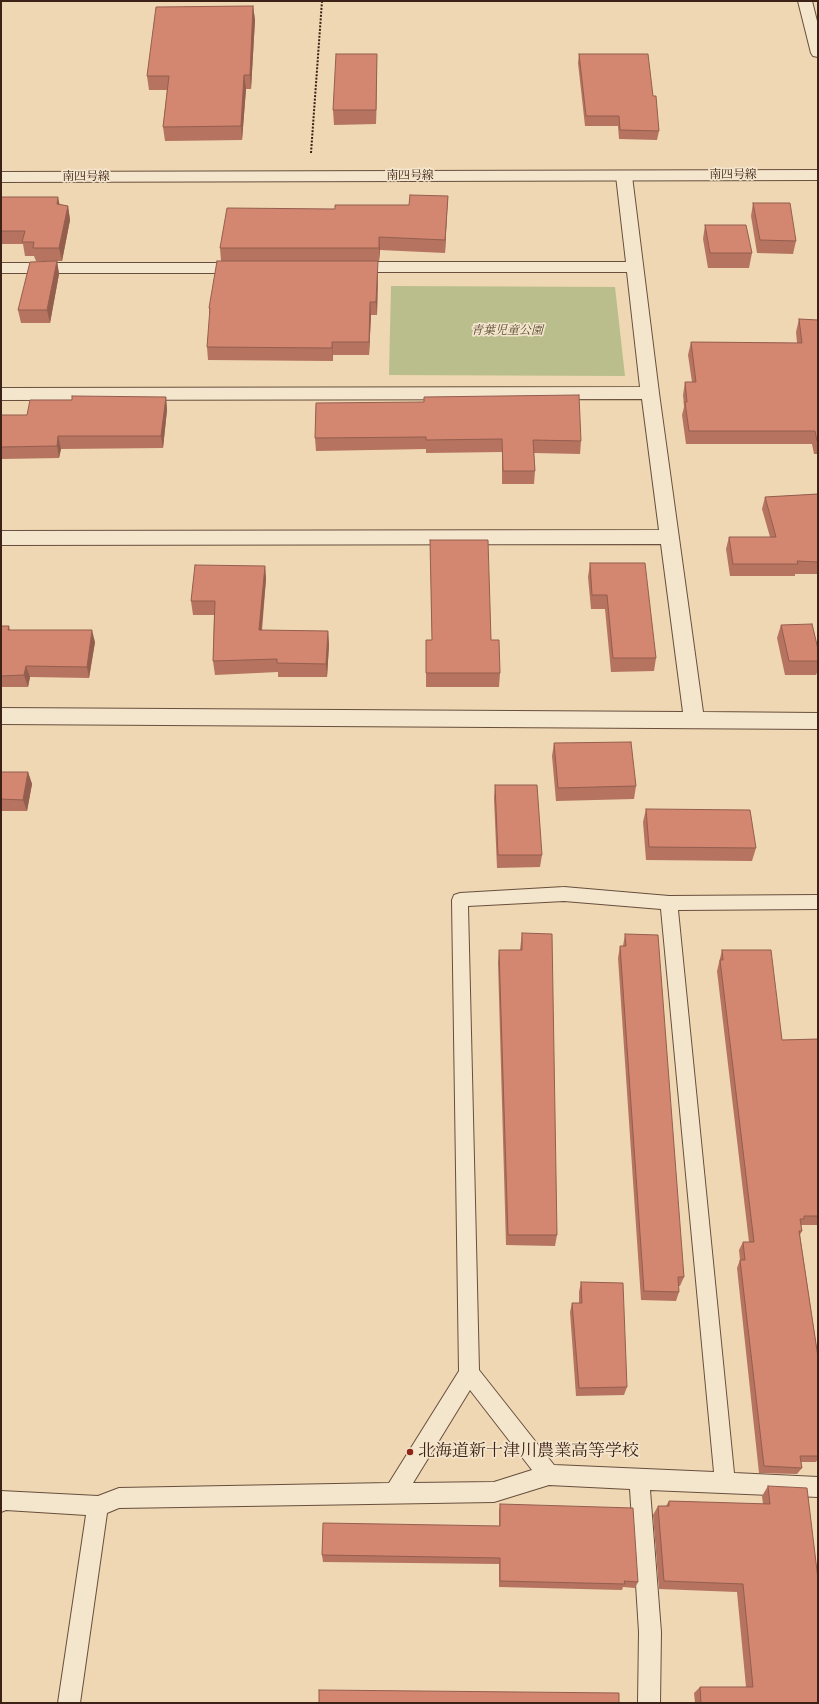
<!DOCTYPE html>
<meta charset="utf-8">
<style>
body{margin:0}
#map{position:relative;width:819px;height:1704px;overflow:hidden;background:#eed7b2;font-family:"IM FELL French Canon",serif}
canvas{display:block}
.frame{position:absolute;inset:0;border:2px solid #3c2216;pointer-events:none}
</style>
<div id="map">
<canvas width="819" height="1704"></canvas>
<div class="frame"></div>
</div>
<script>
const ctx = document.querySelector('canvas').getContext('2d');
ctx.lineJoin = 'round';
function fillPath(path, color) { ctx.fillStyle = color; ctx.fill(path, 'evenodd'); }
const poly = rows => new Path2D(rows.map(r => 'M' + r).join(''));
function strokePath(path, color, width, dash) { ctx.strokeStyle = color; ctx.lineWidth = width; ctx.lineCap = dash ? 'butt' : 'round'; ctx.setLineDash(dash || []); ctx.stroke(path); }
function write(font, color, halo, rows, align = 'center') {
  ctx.font = font + ' "IM FELL French Canon","Noto Serif JP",serif'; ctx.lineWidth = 3.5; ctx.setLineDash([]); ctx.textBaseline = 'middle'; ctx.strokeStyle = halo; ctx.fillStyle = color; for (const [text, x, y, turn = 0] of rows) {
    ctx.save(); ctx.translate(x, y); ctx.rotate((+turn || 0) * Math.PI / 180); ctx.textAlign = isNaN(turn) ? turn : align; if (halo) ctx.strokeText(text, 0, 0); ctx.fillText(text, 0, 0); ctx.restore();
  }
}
fillPath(poly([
 [391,286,615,287,625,376,389,375]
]), '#b9be8c');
const service = poly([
 [564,887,669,896,818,895,818,909,678,910,734,1473,818,1477,818,1497,650,1490,661,1632,660,1703,638,1703,639,1632,630,1489,549,1485,494,1502,119,1508,107,1513,80,1703,58,1703,86,1515,6,1510,1,1512,1,1491,98,1496,119,1488,389,1483,459,1371,452,900,454,895,460,893,564,887],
 [564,901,661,909,714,1472,554,1465,479,1370,468,906,564,901],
 [470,1390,532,1470,494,1482,413,1483,470,1390]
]);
const minor = poly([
 [624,171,630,173,632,176,659,393,703,712,818,713,818,729,1,724,1,708,683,712,661,544,1,545,1,531,659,530,642,399,1,400,1,388,640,387,627,272,349,272,343,271,341,267,343,263,349,262,626,262,616,176,618,173,624,171],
 [1,263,246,263,252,264,254,268,252,272,246,273,1,273,1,263]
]);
const tertiary = poly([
 [798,1,812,1,818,25,818,57,813,56,811,53,798,1],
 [818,170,818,180,1,182,1,172,818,170]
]);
strokePath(service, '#684f3d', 2);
strokePath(minor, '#684f3d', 2);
strokePath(tertiary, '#684f3d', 2);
strokePath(poly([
 [311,153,322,1]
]), '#3c2216', 2, [2, 1.5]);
fillPath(service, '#f4e5cd');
fillPath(minor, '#f4e5cd');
fillPath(tertiary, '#f4e5cd');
fillPath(poly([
 [253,6,255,20,251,89,246,89,242,140,165,141,163,127,167,90,149,90,147,76],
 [377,54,376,124,334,125,333,110],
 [579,54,653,96,659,131,657,140,619,139,618,126,585,126,578,63],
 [448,196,445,253,380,250,379,261,221,261,220,248,335,209,409,205],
 [1,197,59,204,68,206,70,220,62,261,36,261,34,256,25,256,23,244,1,244],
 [753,203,796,241,793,254,757,253,751,216],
 [705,225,752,253,749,268,708,268,703,239],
 [57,261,59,274,50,323,21,323,18,310],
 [378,274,377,315,371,315,369,355,333,355,333,361,208,360,207,347,210,316,209,308],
 [799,319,818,320,818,457,817,454,814,454,812,444,686,444,682,415,684,407,683,395,685,382,692,382,688,355,691,342,797,343,796,332],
 [166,397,167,410,163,448,61,449,59,458,1,459,1,415,27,415,72,400],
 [316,403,581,441,580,454,534,453,535,471,534,484,502,484,502,452,426,453,426,449,316,451,315,438],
 [818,494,818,574,795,574,795,576,730,576,726,549,729,537,770,537,762,509,765,497],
 [430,540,491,640,500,673,499,687,426,687,426,640,432,640],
 [590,563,656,658,654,671,611,672,605,609,591,609,588,577],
 [265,566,266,579,262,631,328,631,329,645,327,677,278,677,278,672,215,675,213,661,214,615,193,615,191,601],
 [781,625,818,661,818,670,816,675,785,675,777,638],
 [1,626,9,626,10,630,95,642,89,678,30,677,28,687,1,687],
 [554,743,636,786,634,799,556,801,552,756],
 [1,772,28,772,32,784,27,811,1,811],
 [495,785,542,855,540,867,497,868,494,798],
 [646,809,756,848,752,861,646,860,643,822],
 [522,933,557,1235,555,1246,506,1245,498,962,499,950,520,950],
 [625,934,684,1277,680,1286,678,1286,679,1292,676,1301,641,1300,618,958,620,946,623,946],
 [722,950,782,1040,818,1039,818,1225,801,1225,802,1231,800,1235,818,1357,818,1459,816,1462,801,1462,802,1468,797,1474,759,1473,737,1268,740,1260,739,1250,743,1242,749,1242,717,971],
 [581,1282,627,1387,624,1395,576,1396,570,1312,572,1303,579,1303,579,1292],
 [768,1486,818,1703,695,1703,694,1693,700,1687,746,1687,737,1592,659,1589,653,1515,658,1506,666,1506,669,1501,763,1504,762,1496],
 [500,1504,638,1582,635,1588,623,1587,622,1590,499,1587,499,1564,323,1562,322,1555,499,1526,499,1511]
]), '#b57360');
fillPath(poly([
 [253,6,255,20,251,89,250,75],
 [377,54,377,69,376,124,376,110],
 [244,75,246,89,242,140,241,126],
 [448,196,447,209,445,253,445,240],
 [58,197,61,211,57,204],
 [68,206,70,220,62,261,59,248],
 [379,237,380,250,379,261],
 [57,261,59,274,50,323,47,310],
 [378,261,378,274,377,315,376,302],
 [370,302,371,315,369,355,369,342],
 [332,342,333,355,333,361,332,348],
 [166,397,167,410,163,448,161,436],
 [58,436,61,449,59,458,57,446],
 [265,566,266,579,260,644,259,630],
 [92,630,95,642,89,678,87,667],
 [328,631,329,645,327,677,326,664],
 [26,666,30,677,28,687,24,675],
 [28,772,32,784,27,811,23,800]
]), '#945e4e');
const building = poly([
 [253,6,250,75,244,75,241,126,163,127,169,76,147,76,156,7,253,6],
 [336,54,377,54,376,110,333,110,336,54],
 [579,54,648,54,653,96,656,96,659,131,620,130,619,116,586,116,579,54],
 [410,195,448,196,445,240,379,237,379,248,220,248,227,208,335,209,335,205,409,205,410,195],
 [1,197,58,197,57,204,68,206,59,248,33,248,34,242,22,242,25,231,1,231,1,197],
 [753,203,790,203,796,241,760,240,753,203],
 [705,225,746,225,752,253,710,253,705,225],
 [57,261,47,310,18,310,30,262,57,261],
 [217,261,378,261,376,302,370,302,369,342,332,342,332,348,207,347,210,308,209,308,217,261],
 [799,319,818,320,818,441,817,441,815,431,689,431,685,402,687,402,685,382,696,382,691,342,802,343,799,319],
 [579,395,581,441,533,440,535,471,503,471,502,439,426,440,426,437,315,438,316,403,424,402,424,397,579,395],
 [72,396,166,397,161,436,58,436,57,446,1,447,1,415,27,415,30,400,72,400,72,396],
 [818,494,818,562,797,561,798,564,733,564,729,537,776,537,765,497,818,494],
 [430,540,488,540,491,640,499,640,500,673,426,673,426,640,432,640,430,540],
 [590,563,645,563,656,658,613,658,607,595,592,595,590,563],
 [195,565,265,566,259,630,328,631,326,664,277,663,277,659,213,661,215,601,191,601,195,565],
 [812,624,818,649,818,661,789,661,781,625,812,624],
 [1,626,9,626,8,630,92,630,87,667,26,666,24,675,1,676,1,626],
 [631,742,636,786,558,788,554,743,631,742],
 [1,772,28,772,23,800,1,799,1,772],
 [495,785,537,785,542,855,498,855,495,785],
 [646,809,750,810,756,848,649,847,646,809],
 [522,933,552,934,557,1235,508,1235,499,950,522,950,522,933],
 [625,934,658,935,684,1277,678,1277,679,1292,644,1291,620,946,626,946,625,934],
 [722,950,771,950,782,1040,818,1039,818,1216,804,1216,804,1219,800,1219,802,1231,799,1231,818,1357,818,1456,800,1456,802,1468,764,1466,740,1260,745,1260,743,1242,754,1242,720,960,723,960,722,950],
 [581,1282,623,1283,627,1387,579,1388,572,1303,582,1303,581,1282],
 [768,1486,807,1488,818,1579,818,1703,701,1703,700,1687,753,1687,743,1584,664,1581,658,1506,669,1506,669,1501,770,1504,768,1486],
 [500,1504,633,1508,638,1582,624,1581,625,1584,500,1581,500,1558,322,1555,323,1523,500,1526,500,1504],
 [319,1690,619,1693,619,1703,319,1703,319,1690]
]);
fillPath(building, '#d38670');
strokePath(building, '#945e4e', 1);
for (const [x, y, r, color] of [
 [410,1452,4,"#8f2418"]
]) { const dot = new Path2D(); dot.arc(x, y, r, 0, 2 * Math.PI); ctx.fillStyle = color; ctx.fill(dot); strokePath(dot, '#f4e5cd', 1.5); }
write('12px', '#3c2216', '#f4e5cd', [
 ["南四号線",733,175],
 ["南四号線",410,176],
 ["南四号線",86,177]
]);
write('italic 12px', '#5b4934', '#f4e5cd', [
 ["青葉児童公園",507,331]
]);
write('17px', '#3c2216', '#f4e5cd', [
 ["北海道新十津川農業高等学校",418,1452]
], 'left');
</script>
